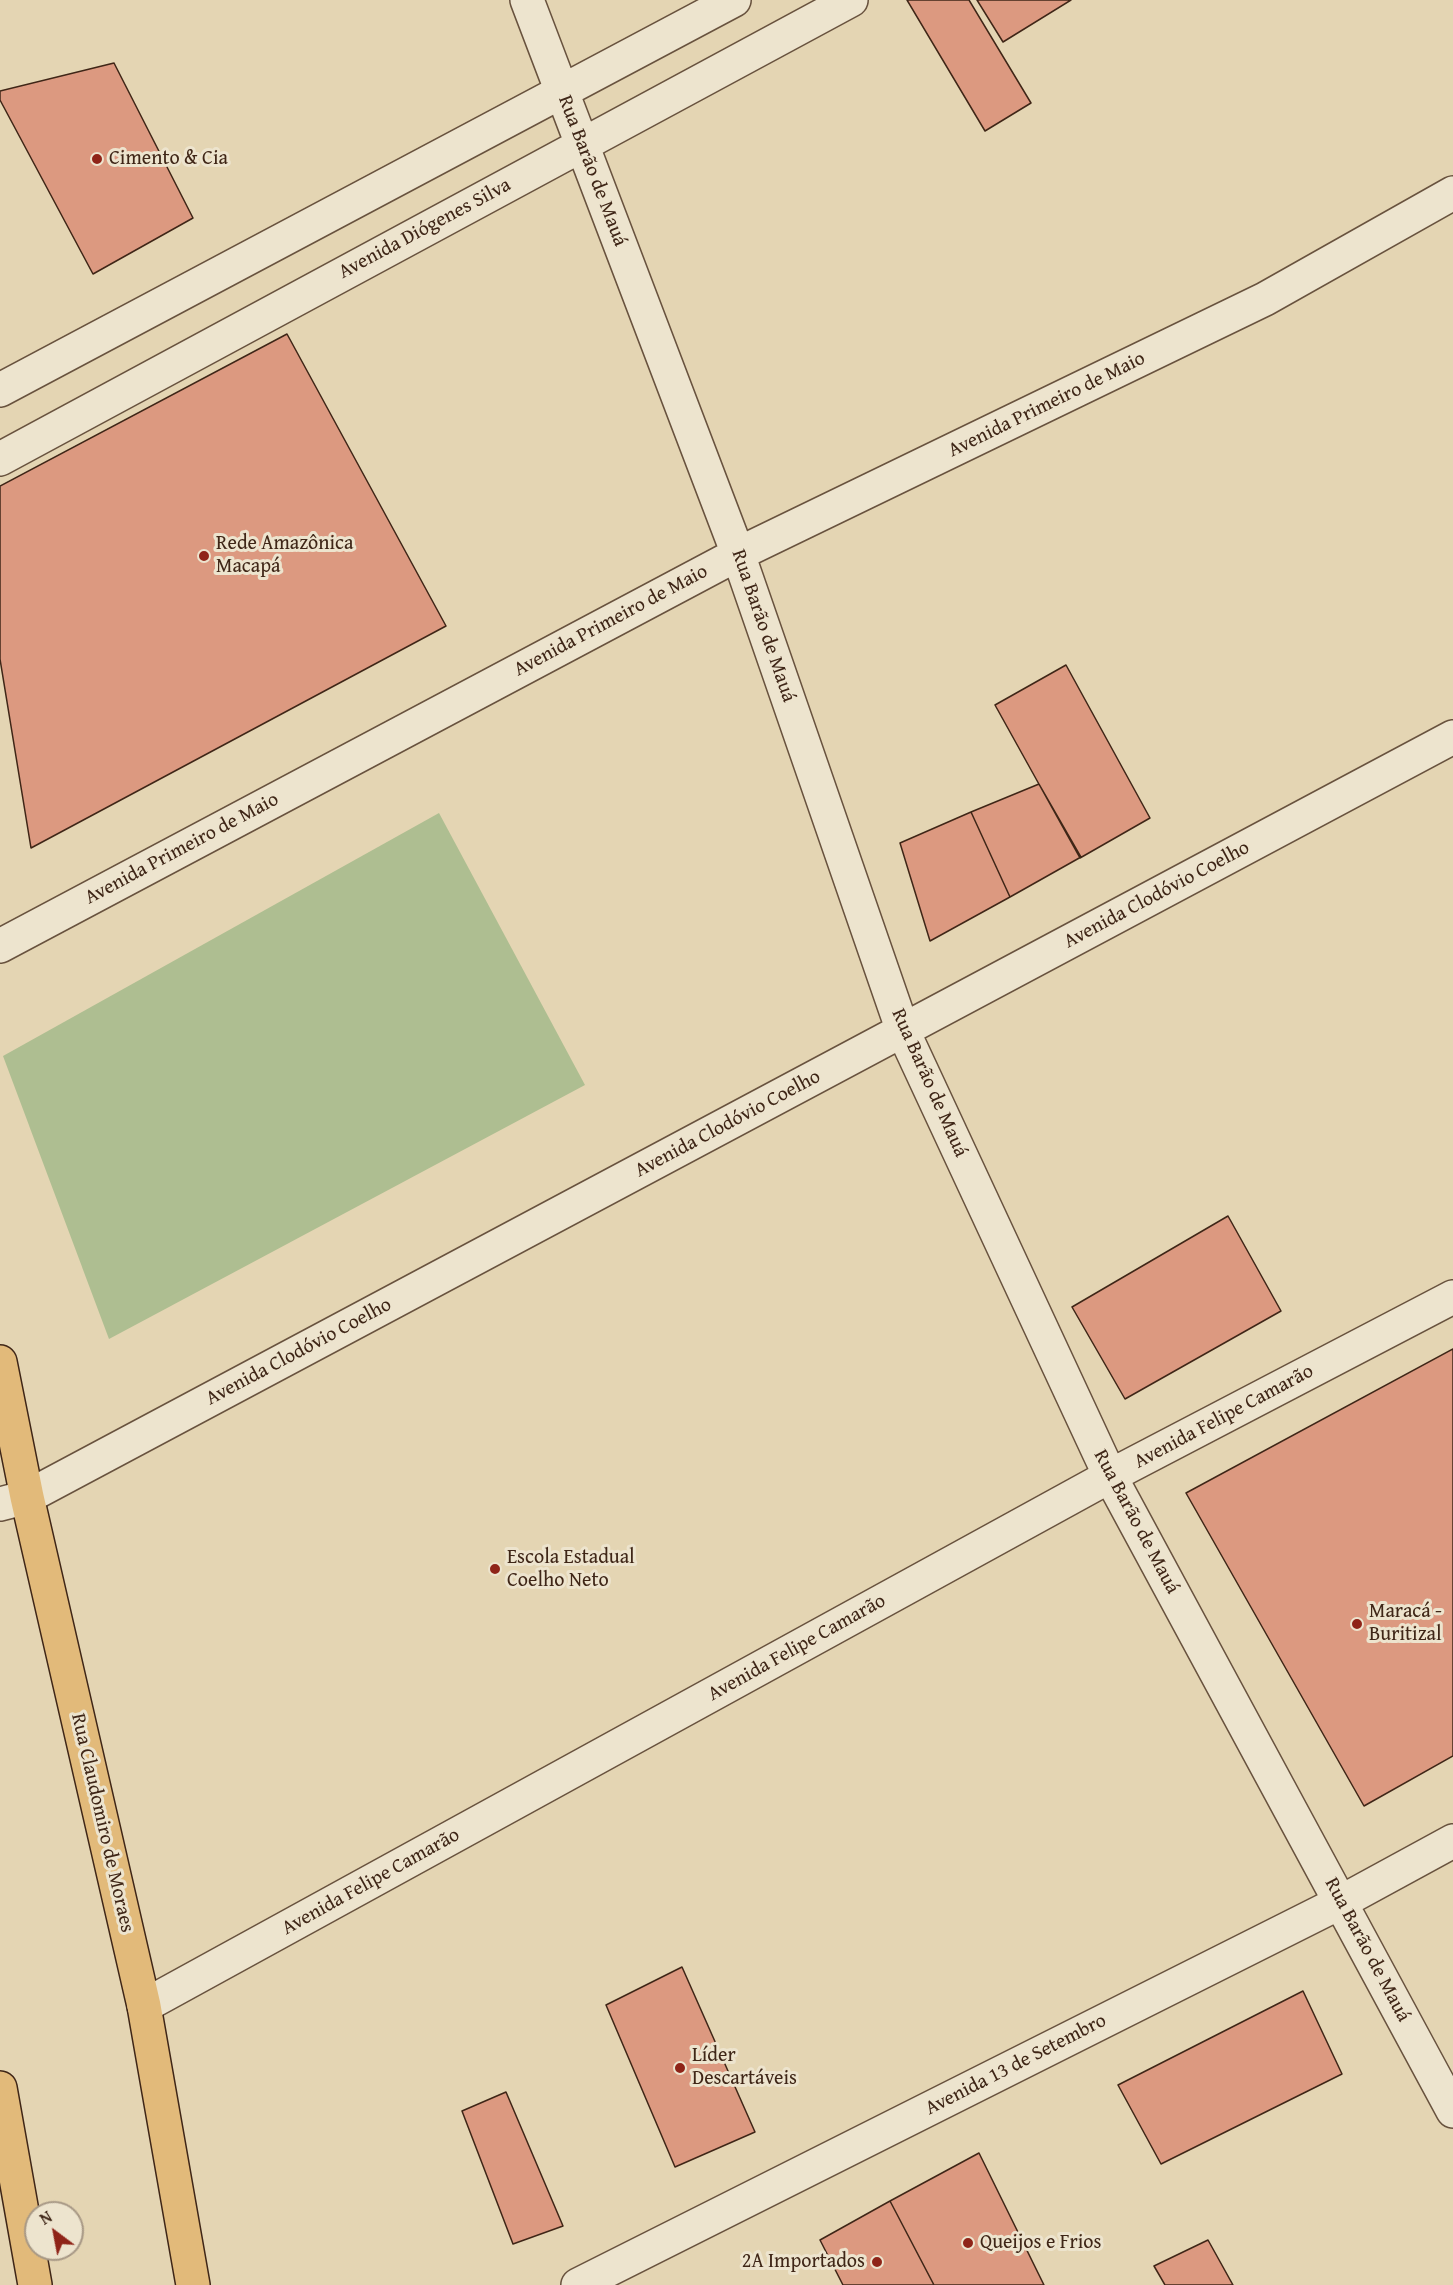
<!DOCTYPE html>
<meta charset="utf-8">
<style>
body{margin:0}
#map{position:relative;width:1453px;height:2285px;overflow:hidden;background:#e4d5b3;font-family:"Gentium Book Plus",serif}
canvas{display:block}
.north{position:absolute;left:24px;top:2201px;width:60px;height:60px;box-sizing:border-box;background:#ede4ce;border:2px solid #a79885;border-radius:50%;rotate:328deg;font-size:16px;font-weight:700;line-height:24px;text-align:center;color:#3f2617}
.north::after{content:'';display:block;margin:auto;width:21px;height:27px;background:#8f2418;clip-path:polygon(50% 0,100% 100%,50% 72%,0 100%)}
</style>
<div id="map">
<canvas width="1453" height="2285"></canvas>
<div class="north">N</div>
</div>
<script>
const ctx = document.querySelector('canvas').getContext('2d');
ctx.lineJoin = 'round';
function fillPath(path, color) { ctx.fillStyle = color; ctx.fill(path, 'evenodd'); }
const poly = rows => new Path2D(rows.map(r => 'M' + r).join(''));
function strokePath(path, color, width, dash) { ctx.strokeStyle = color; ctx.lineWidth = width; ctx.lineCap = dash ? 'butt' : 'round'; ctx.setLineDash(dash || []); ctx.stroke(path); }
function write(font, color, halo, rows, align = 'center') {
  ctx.font = font + ' "Gentium Book Plus",serif'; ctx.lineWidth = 6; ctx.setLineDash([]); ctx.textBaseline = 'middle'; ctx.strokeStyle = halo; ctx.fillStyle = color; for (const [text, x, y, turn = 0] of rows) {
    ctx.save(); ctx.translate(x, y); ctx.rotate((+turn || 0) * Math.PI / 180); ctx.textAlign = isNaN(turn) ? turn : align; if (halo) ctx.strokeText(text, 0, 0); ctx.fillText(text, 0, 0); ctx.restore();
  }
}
fillPath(poly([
 [439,813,585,1085,109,1339,3,1056]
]), '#aebe91');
const building = poly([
 [907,0,969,0,1031,103,985,131,907,0],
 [977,0,1071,0,1003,42,977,0],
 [114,63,193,218,93,274,0,100,0,91,114,63],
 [287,334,446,626,31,848,0,659,0,486,287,334],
 [1066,665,1150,818,1080,858,995,705,1066,665],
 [1039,784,1081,857,1010,897,971,812,1039,784],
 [971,812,1010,897,930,941,900,843,971,812],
 [1228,1216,1281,1311,1125,1399,1072,1307,1228,1216],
 [1453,1349,1453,1756,1364,1806,1186,1493,1453,1349],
 [682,1967,755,2132,675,2167,606,2005,682,1967],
 [1303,1991,1342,2074,1161,2164,1118,2085,1303,1991],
 [506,2092,563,2226,513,2244,462,2111,506,2092],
 [979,2153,1044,2285,934,2285,890,2201,979,2153],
 [890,2201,934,2285,843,2285,820,2240,890,2201],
 [1208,2240,1233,2285,1165,2285,1154,2266,1208,2240]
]);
fillPath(building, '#dc9980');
strokePath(building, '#3f2617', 1.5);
const minor = poly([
 [527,0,738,554,903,1031,1110,1476,1453,2111],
 [0,390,734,0],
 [0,459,851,0],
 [0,946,738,554,1265,299,1453,193],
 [0,1504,27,1497,1453,737],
 [144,2006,1110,1476,1453,1297],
 [578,2285,1341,1902,1453,1841]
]);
const major = poly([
 [0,1362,27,1497,144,2006,193,2285],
 [0,2088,35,2285]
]);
strokePath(minor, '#68523e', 36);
strokePath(major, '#3f2617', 36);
strokePath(minor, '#ede4ce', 33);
strokePath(major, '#e2ba7a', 33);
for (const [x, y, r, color] of [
 [97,159,6,"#8f2418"],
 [204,556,6,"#8f2418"],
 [495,1569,6,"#8f2418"],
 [1357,1624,6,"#8f2418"],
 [680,2068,6,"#8f2418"],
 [968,2243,6,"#8f2418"],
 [877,2262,6,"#8f2418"]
]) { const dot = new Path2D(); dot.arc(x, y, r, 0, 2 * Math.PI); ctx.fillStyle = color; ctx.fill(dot); strokePath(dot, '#ede4ce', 2); }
write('20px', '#3f2617', '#ede4ce', [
 ["Cimento & Cia",109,159],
 ["Rede Amazônica",216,544],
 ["Macapá",216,567],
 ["Escola Estadual",507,1558],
 ["Coelho Neto",507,1581],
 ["Maracá -",1369,1612],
 ["Buritizal",1369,1635],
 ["Líder",692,2056],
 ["Descartáveis",692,2079],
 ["Queijos e Frios",980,2243],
 ["2A Importados",865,2262,"right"]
], 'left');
write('20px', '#3f2617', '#ede4ce', [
 ["Rua Barão de Mauá",592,171,69],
 ["Avenida Diógenes Silva",425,229,-28],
 ["Avenida Primeiro de Maio",1047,405,-26],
 ["Avenida Primeiro de Maio",611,621,-28],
 ["Rua Barão de Mauá",763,626,71],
 ["Avenida Primeiro de Maio",182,849,-28],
 ["Avenida Clodóvio Coelho",1157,895,-28],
 ["Rua Barão de Mauá",929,1083,66],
 ["Avenida Clodóvio Coelho",728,1124,-28],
 ["Avenida Clodóvio Coelho",299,1352,-28],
 ["Avenida Felipe Camarão",1224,1417,-28],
 ["Rua Barão de Mauá",1136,1522,62],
 ["Avenida Felipe Camarão",797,1648,-29],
 ["Rua Claudomiro de Moraes",102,1823,77],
 ["Avenida Felipe Camarão",371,1882,-29],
 ["Rua Barão de Mauá",1367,1950,62],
 ["Avenida 13 de Setembro",1016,2065,-27]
]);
</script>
